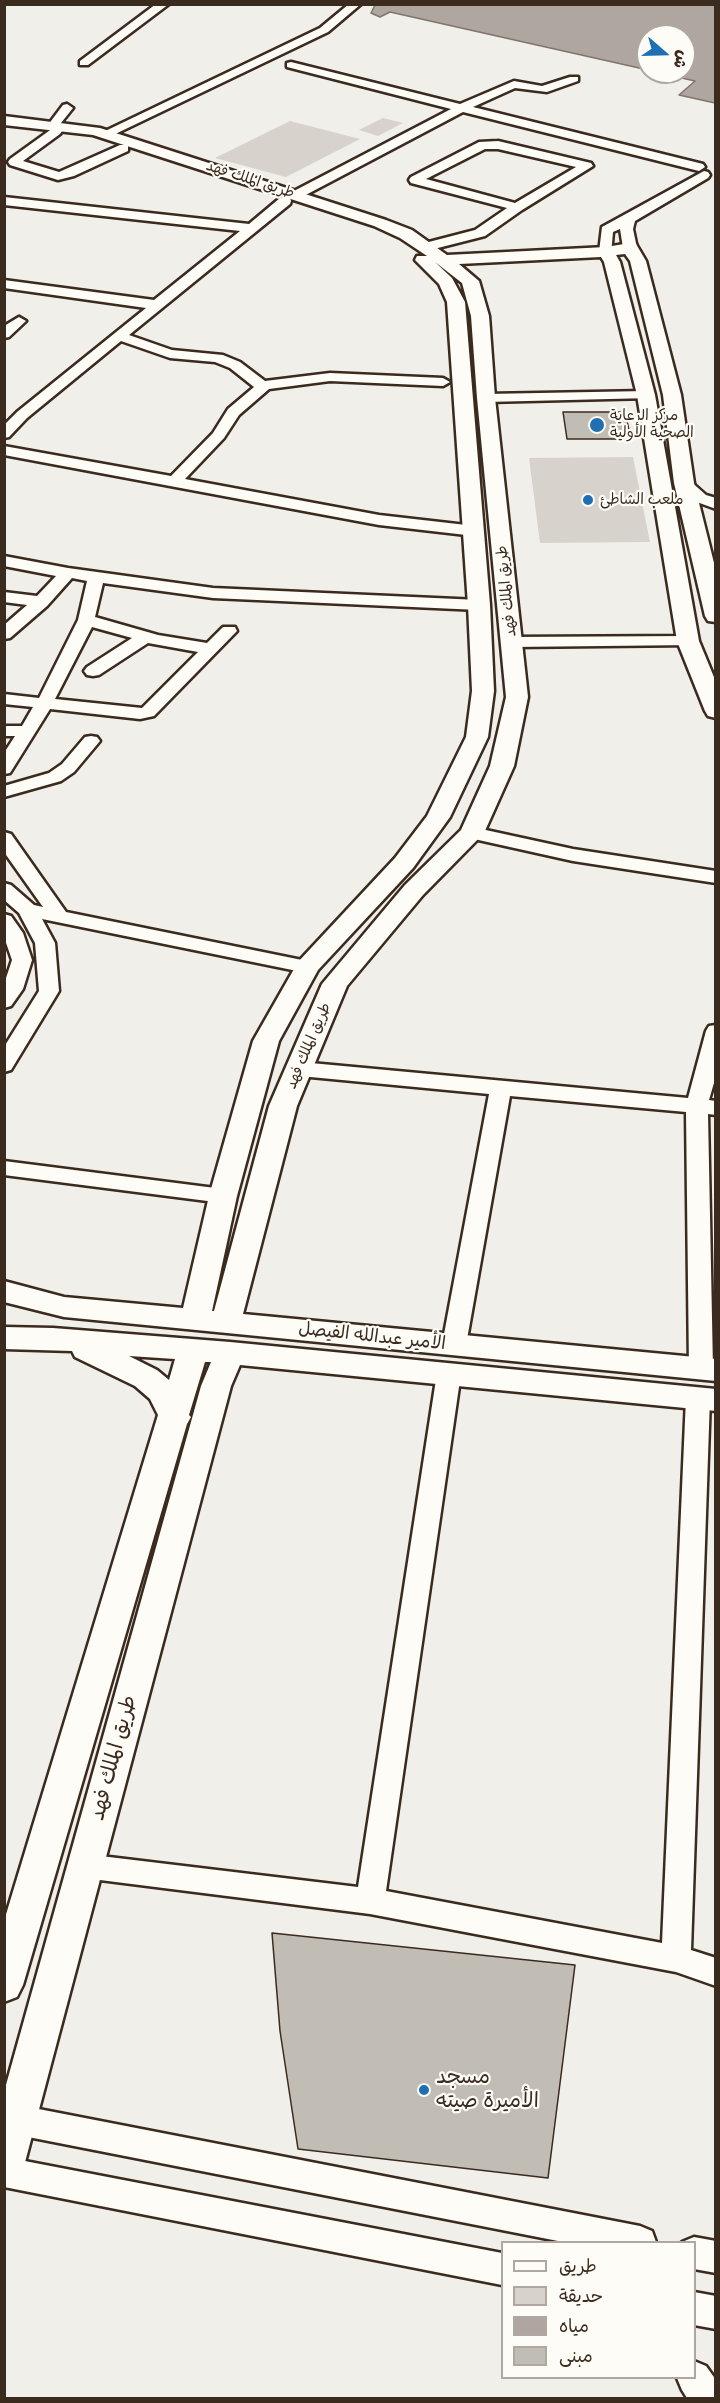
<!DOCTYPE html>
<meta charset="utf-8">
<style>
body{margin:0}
#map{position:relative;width:720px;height:2403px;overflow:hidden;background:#f1efea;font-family:Sriracha,"Playpen Sans Arabic",sans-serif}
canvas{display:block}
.frame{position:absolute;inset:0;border:6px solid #3b2a1e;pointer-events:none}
.legend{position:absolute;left:501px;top:2241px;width:195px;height:138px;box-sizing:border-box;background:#fdfcf7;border:2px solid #afa8a0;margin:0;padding:8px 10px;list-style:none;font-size:18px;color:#3b2a1e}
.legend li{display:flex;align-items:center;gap:12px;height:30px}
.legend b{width:30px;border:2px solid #afa8a0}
.north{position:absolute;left:636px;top:24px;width:60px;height:60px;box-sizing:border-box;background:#fdfcf7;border:2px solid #afa8a0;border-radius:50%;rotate:110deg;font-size:16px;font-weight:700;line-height:24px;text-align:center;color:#3b2a1e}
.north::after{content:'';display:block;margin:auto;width:21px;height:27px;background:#1f6fb2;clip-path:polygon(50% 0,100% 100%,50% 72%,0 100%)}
</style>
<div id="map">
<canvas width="720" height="2403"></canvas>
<div class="frame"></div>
<ul class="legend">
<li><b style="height:8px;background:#fdfcf7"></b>طريق</li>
<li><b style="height:16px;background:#d7d2cc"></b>حديقة</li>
<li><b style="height:16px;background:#aea69f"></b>مياه</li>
<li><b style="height:16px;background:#c1bcb4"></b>مبنى</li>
</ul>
<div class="north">ش</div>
</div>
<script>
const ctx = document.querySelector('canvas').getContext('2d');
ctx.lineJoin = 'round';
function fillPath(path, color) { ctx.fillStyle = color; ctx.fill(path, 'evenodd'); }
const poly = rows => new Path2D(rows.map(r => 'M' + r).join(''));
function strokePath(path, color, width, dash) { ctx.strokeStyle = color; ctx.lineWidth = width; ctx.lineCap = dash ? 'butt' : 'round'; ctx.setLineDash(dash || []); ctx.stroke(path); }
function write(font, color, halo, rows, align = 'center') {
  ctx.font = font + ' Sriracha,"Playpen Sans Arabic",sans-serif'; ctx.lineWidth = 4.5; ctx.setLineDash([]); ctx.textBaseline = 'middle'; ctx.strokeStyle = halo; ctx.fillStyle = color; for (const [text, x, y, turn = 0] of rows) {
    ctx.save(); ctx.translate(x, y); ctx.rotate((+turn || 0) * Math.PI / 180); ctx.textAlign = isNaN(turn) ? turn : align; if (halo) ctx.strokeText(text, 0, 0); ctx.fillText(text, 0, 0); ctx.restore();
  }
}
fillPath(poly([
 [383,118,403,123,378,136,359,130],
 [290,121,360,139,286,177,215,158],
 [633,457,650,542,540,543,529,458]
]), '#d7d2cc');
const water = poly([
 [375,5,715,5,715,103,679,95,695,81,655,72,684,72,684,36,648,36,648,70,390,12,380,17,371,13,375,5]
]);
fillPath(water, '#aea69f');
strokePath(water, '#80746b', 1.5);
const building = poly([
 [563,412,625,412,631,439,567,439,563,412],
 [272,1933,575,1965,548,2178,298,2149,280,2031,272,1933]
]);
fillPath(building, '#c1bcb4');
strokePath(building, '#3b2a1e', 1.5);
const minor = poly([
 [156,4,169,4,88,65,80,65,80,61,156,4],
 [349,4,361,4,328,32,109,137,101,137,99,134,320,28,349,4],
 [291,62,460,104,514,81,542,86,570,77,578,77,578,81,547,92,515,88,473,107,703,164,705,167,699,171,463,112,300,198,292,198,290,195,292,192,451,109,287,67,287,63,291,62],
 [67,104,73,108,57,128,62,131,60,134,23,161,59,172,120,145,128,145,128,151,74,176,58,180,10,165,8,162,10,159,53,128,48,125,63,105,67,104],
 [498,141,591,163,593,166,522,210,485,236,426,251,421,250,419,247,421,244,475,230,507,208,411,183,409,180,411,177,479,142,498,141],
 [485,149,498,149,576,167,515,203,426,179,485,149],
 [704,171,708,172,710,175,708,178,635,221,633,229,637,248,635,251,630,252,623,248,620,229,613,232,611,255,601,255,599,252,602,227,704,171],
 [4,197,249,224,280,198,290,198,291,201,290,204,129,335,172,350,223,355,240,362,265,381,330,373,443,378,450,382,443,386,330,381,269,389,239,415,224,438,185,479,379,515,475,526,483,531,481,534,475,536,379,525,4,455,4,446,171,476,213,433,228,409,254,387,230,368,215,362,170,358,121,341,27,418,9,437,4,438,4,425,17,412,146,308,4,288,4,280,154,300,240,231,4,205,4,197],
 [19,317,26,321,9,337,4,338,4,326,19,317],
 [646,391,651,392,653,395,651,398,486,402,479,398,486,394,646,391],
 [684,478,689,480,706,495,716,498,716,509,694,501,676,483,679,480,684,478],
 [4,556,68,568,213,588,479,600,487,605,479,610,213,598,103,583,95,617,158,635,207,643,223,627,235,627,237,631,154,716,140,719,50,709,10,773,4,774,4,753,15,736,4,736,4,726,22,726,33,707,4,704,4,694,39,698,78,620,87,581,72,578,47,606,10,638,4,639,4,625,27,605,4,602,4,592,37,596,56,576,4,566,4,556],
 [92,627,132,638,87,667,84,671,87,675,93,676,99,675,148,643,198,652,142,708,55,699,92,627],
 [688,636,694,637,697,641,694,645,512,647,506,646,503,642,506,638,512,637,688,636],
 [91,736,97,737,100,741,74,772,61,781,4,797,4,786,49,773,62,764,85,737,91,736],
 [472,827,573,849,716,871,716,883,573,861,465,837,463,833,465,829,472,827],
 [4,832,11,834,66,912,307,961,314,963,317,967,314,971,307,973,42,919,55,943,59,991,11,1070,4,1072,4,1047,39,991,35,943,19,913,4,900,4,883,11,885,34,905,43,907,4,852,4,832],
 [4,914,11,916,23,933,32,960,23,989,11,1006,4,1008,4,984,12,960,4,937,4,914],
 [716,1025,716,1076,709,1100,716,1101,716,1115,708,1114,713,1369,710,1375,701,1378,692,1375,689,1369,686,1112,510,1096,466,1345,462,1351,454,1353,446,1351,442,1345,489,1094,300,1076,293,1074,289,1069,293,1064,300,1062,688,1098,706,1031,709,1026,716,1025],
 [4,1161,223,1189,231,1191,234,1196,231,1201,223,1203,4,1175,4,1161],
 [449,1364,458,1367,461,1373,386,1891,662,1943,686,1398,689,1392,698,1389,707,1392,710,1398,691,1950,716,1958,716,1986,676,1972,370,1914,84,1878,74,1875,70,1866,74,1857,84,1854,358,1887,437,1373,440,1367,449,1364],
 [18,2105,640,2226,652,2231,656,2242,563,2242,18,2135,7,2130,4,2125,7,2110,18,2105],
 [4,2157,502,2253,502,2285,4,2187,4,2157],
 [694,2237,716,2241,716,2273,694,2269,694,2242,682,2242,694,2237],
 [694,2292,716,2296,716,2329,694,2325,694,2292],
 [694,2361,706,2366,716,2380,716,2398,687,2398,682,2390,677,2378,694,2378,694,2361]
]);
const major = poly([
 [4,116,100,128,386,220,412,230,447,255,606,247,630,243,636,244,646,261,681,395,694,483,716,571,716,622,708,621,705,616,674,483,663,395,630,261,625,254,616,255,620,262,655,395,699,641,716,682,716,718,708,716,705,711,677,641,637,395,604,262,601,257,459,264,479,281,489,316,495,398,528,697,514,766,484,833,423,895,347,986,297,1106,243,1314,716,1359,716,1381,64,1317,4,1302,4,1281,64,1297,183,1308,209,1196,253,1041,298,962,395,858,427,816,466,737,472,691,468,605,447,302,439,284,415,260,417,256,427,256,400,238,374,226,93,135,4,125,4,116],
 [435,262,462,283,471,316,477,398,506,697,490,766,461,830,405,885,322,984,269,1106,214,1311,212,1311,237,1196,279,1041,318,970,413,868,450,817,488,737,494,691,490,605,465,302,452,278,435,262],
 [4,1327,53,1328,230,1342,716,1389,716,1411,240,1365,231,1386,24,2166,18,2180,4,2185,4,2092,201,1386,211,1362,205,1362,189,1415,191,1417,187,1424,23,1985,17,1997,4,2002,4,1921,158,1415,150,1399,135,1386,75,1357,72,1351,4,1349,4,1327],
 [129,1356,175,1359,169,1380,157,1370,129,1356]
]);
strokePath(minor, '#3b2a1e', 5);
strokePath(major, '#3b2a1e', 5);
fillPath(minor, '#fdfcf7');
fillPath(major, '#fdfcf7');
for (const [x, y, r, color] of [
 [597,425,8,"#1f6fb2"],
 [588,500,6,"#1f6fb2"],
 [424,2090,6,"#1f6fb2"]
]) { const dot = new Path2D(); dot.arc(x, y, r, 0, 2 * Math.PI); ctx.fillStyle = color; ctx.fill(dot); strokePath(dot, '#fdfcf7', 2); }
write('15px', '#3b2a1e', '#fdfcf7', [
 ["طريق الملك فهد",250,180,18],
 ["طريق الملك فهد",507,591,-96],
 ["طريق الملك فهد",309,1046,-67]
]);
write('15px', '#3b2a1e', '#fdfcf7', [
 ["مركز الرعاية",610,416],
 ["الصحية الأولية",610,433],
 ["ملعب الشاطئ",600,500]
], 'left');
write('18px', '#3b2a1e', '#fdfcf7', [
 ["الأمير عبدالله الفيصل",372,1337,6]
]);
write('21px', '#3b2a1e', '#fdfcf7', [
 ["طريق الملك فهد",114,1758,-75]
]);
write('21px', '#3b2a1e', '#fdfcf7', [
 ["مسجد",436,2078],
 ["الأميرة صيته",436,2102]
], 'left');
</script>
